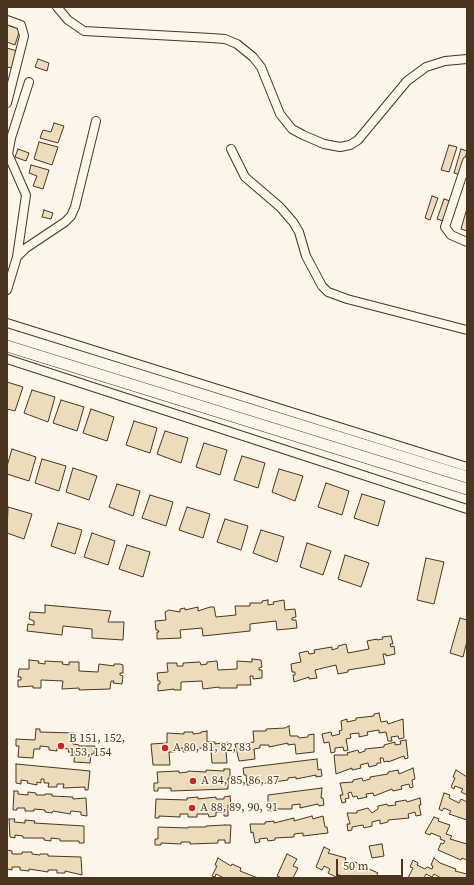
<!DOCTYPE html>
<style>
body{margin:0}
#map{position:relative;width:474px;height:885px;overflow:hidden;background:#fbf6e9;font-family:"Source Serif 4",serif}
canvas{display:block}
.frame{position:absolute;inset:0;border:8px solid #4a3520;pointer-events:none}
.scale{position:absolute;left:336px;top:859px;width:67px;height:18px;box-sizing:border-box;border:2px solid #4a3520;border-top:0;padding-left:5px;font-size:12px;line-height:14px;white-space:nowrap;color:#4a3520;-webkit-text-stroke:3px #fbf6e9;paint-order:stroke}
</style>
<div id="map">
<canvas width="474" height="885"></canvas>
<div class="frame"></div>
<div class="scale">50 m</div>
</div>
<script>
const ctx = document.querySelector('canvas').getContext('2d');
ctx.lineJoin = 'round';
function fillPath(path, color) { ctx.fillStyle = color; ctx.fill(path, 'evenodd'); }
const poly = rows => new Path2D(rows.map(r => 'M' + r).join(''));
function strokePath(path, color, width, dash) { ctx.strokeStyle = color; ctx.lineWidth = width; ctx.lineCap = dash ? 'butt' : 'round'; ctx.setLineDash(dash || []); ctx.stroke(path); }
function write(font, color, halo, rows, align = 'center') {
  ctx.font = font + ' "Source Serif 4",serif'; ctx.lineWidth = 3; ctx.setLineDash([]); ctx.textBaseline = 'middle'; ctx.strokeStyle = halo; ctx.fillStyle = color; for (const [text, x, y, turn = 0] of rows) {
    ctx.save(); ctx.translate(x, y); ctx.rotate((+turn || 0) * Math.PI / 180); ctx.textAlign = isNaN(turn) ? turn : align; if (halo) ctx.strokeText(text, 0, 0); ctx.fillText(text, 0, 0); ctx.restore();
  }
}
const building = poly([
 [7,25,20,29,15,45,7,42,7,25],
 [7,48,17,51,12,68,7,67,7,48],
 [38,59,49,63,47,71,35,67,38,59],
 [54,123,64,126,58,143,40,138,43,130,51,132,54,123],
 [39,142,58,147,52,165,34,159,39,142],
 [449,145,457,147,449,172,441,170,449,145],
 [18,149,29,153,26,161,15,157,18,149],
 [461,149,467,151,461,175,454,173,461,149],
 [31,165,49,170,43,189,33,186,37,176,29,173,31,165],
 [432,196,438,198,430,220,425,218,432,196],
 [444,199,450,201,443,221,437,219,444,199],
 [467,208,467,231,461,229,467,208],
 [44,210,53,213,51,219,42,217,44,210],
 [7,382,23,387,15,411,7,409,7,382],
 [32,390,55,397,48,422,24,413,32,390],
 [61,400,84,407,77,431,53,423,61,400],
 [91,409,114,417,107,441,83,433,91,409],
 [134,421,157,428,150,453,126,445,134,421],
 [165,431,188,438,181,463,157,454,165,431],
 [204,443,227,450,220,475,196,467,204,443],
 [12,449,36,457,29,481,7,474,7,466,12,449],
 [242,456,265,463,258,488,234,480,242,456],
 [42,459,66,466,59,491,35,483,42,459],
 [73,468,97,476,89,500,66,492,73,468],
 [279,469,303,476,295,501,272,492,279,469],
 [326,483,349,491,342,515,318,507,326,483],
 [117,484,140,491,133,516,109,507,117,484],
 [362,494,385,501,378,526,354,518,362,494],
 [150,495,173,502,166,526,142,518,150,495],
 [8,507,32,514,24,539,7,533,8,507],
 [187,507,210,514,203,538,179,530,187,507],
 [225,519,248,526,241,550,217,542,225,519],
 [58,523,82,530,75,554,51,546,58,523],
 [261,530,284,537,277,562,253,553,261,530],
 [92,533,115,541,108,565,84,557,92,533],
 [307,543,331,551,323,575,300,567,307,543],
 [127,545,150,552,143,577,119,569,127,545],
 [345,555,369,563,361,587,338,579,345,555],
 [426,558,444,562,434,604,417,600,426,558],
 [268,600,268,605,274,604,273,602,284,600,285,610,295,609,296,617,292,618,292,620,296,620,297,628,277,630,276,621,250,624,250,631,203,636,202,628,180,630,181,638,157,639,157,632,159,632,158,630,156,630,155,621,166,620,165,612,169,610,180,612,180,609,185,608,185,610,198,607,198,611,210,607,214,607,216,617,236,615,235,606,250,606,250,603,262,603,262,601,268,600],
 [45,605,111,611,108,622,124,622,123,640,92,638,92,629,63,626,62,635,27,631,28,624,34,625,34,621,29,619,30,612,45,613,45,605],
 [460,618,467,620,467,641,463,657,450,653,460,618],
 [391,636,393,644,390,644,391,647,394,646,395,654,386,656,386,654,383,654,385,664,348,670,348,672,338,674,336,665,315,670,317,678,309,679,309,677,294,682,293,675,295,675,295,672,292,672,291,664,301,662,299,653,308,651,309,654,315,653,314,650,332,647,332,650,338,648,338,646,346,644,348,653,369,649,367,641,377,639,377,640,383,639,382,637,391,636],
 [252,659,261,660,262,667,259,668,259,670,262,670,262,678,253,679,253,676,250,676,251,685,237,685,237,688,219,688,219,687,203,689,202,681,181,682,181,690,174,690,174,689,158,691,158,684,160,684,160,681,158,681,157,673,168,672,167,663,177,663,177,666,183,666,183,663,200,662,201,665,207,664,207,662,217,661,218,670,237,669,237,661,252,662,252,659],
 [29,660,39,661,38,663,45,664,45,661,63,662,62,664,69,665,69,662,79,662,79,671,98,672,99,664,114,666,114,664,120,664,123,665,123,673,120,673,120,675,123,676,122,684,113,683,114,681,111,681,110,689,79,690,79,688,62,689,63,681,41,680,41,688,33,688,33,686,18,687,18,680,21,680,21,677,18,677,19,669,29,669,29,660],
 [379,713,381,722,387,721,388,724,403,719,404,738,399,739,398,736,391,737,392,741,388,741,386,732,379,733,379,730,367,732,368,735,359,737,359,733,350,734,351,738,346,739,348,750,344,751,343,747,335,748,335,752,331,753,329,742,324,743,322,734,331,732,332,736,340,734,339,731,342,730,341,721,347,719,347,722,356,720,356,718,374,716,374,714,379,713],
 [289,726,290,736,298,736,299,738,308,737,308,735,314,734,314,752,296,754,295,744,288,745,288,743,269,747,269,745,260,745,260,748,254,749,255,759,239,761,235,744,254,742,253,731,266,731,266,729,285,728,289,726],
 [36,729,40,729,40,732,74,733,73,744,79,745,79,746,95,746,94,754,91,754,90,763,74,762,75,752,68,752,69,749,57,748,57,751,49,750,49,747,40,746,40,749,34,749,33,758,18,757,19,746,16,746,16,739,35,740,36,729],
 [207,731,207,742,215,742,215,744,229,742,229,750,226,750,227,763,212,763,211,751,204,751,204,748,192,749,192,751,183,752,183,748,175,749,175,752,169,752,170,765,153,765,151,744,167,743,167,733,184,734,184,732,193,732,193,734,201,733,201,732,207,731],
 [406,740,408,758,405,759,404,756,388,762,388,761,384,762,383,758,380,758,381,763,377,763,377,765,369,767,368,763,360,765,361,768,352,770,352,768,336,774,334,755,348,755,347,753,358,750,359,753,365,751,365,749,384,747,384,745,395,742,395,745,401,744,400,741,406,740],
 [317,759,318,770,321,769,322,776,316,777,316,775,296,779,296,777,288,778,288,780,259,784,258,781,251,782,251,785,247,785,246,775,244,775,243,768,317,759],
 [16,764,90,771,88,790,85,790,85,787,63,788,64,784,57,784,57,787,48,787,49,783,44,783,44,779,41,779,41,783,37,782,37,785,27,783,28,781,21,780,21,784,16,783,16,764],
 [413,768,415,779,412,780,413,787,410,788,409,784,401,786,402,789,393,791,392,789,374,796,373,793,366,794,367,797,358,799,357,796,353,797,351,792,348,793,349,798,345,799,346,802,342,803,340,795,343,795,340,783,353,782,353,780,362,778,363,781,370,779,370,777,388,774,388,772,398,770,399,774,413,768],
 [224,769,230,769,230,778,228,778,228,789,171,791,171,788,158,788,158,791,154,791,154,783,158,783,157,772,179,771,179,773,188,772,188,771,206,772,206,770,224,771,224,769],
 [456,770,467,777,467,795,461,792,463,789,455,786,454,789,451,787,455,778,453,777,456,770],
 [322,788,321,798,323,798,324,805,319,806,318,804,300,808,300,804,292,805,292,809,272,809,272,811,268,811,268,795,322,788],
 [14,791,18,791,18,794,28,795,28,792,36,793,36,795,45,795,45,794,52,794,52,796,73,797,73,799,86,798,87,816,81,815,81,812,71,811,70,814,53,811,52,813,45,812,45,810,34,809,34,811,25,811,25,808,17,808,17,810,13,810,14,791],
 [444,793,450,795,449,798,459,803,461,799,467,802,467,820,449,814,451,811,444,808,442,811,439,809,444,793],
 [230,796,231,805,228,805,228,816,224,816,224,812,216,812,216,816,209,817,208,814,197,814,197,817,188,817,188,814,180,814,180,817,159,816,159,818,155,818,156,799,187,800,187,798,198,797,198,799,216,797,216,799,224,799,224,797,230,796],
 [420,798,421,805,419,805,421,815,416,816,415,812,408,814,409,818,388,820,388,822,380,824,380,820,372,822,372,826,364,828,363,825,352,827,352,830,348,831,347,824,350,824,347,813,357,813,357,811,368,808,372,813,378,809,378,806,387,804,388,806,396,805,395,802,406,800,407,802,420,798],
 [312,816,313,819,323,816,325,827,327,827,328,833,303,836,303,833,294,834,294,837,275,838,275,840,268,841,267,838,259,839,260,842,255,843,253,832,251,833,250,824,265,824,265,822,274,821,274,823,294,818,294,821,312,816],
 [434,817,439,819,438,821,450,825,446,834,452,836,450,839,467,844,467,860,462,858,461,860,438,850,441,843,443,844,445,841,440,839,441,837,431,833,430,835,425,833,434,817],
 [9,819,15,819,14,822,25,823,25,820,35,821,34,823,84,826,84,843,79,843,79,841,60,841,60,839,51,838,51,841,44,840,44,838,23,838,23,836,15,835,15,838,10,837,9,819],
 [225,825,231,825,230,843,225,843,225,840,218,840,218,843,190,844,190,842,181,842,181,844,161,843,161,845,155,845,155,839,158,839,158,827,188,828,188,827,206,827,206,826,225,825],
 [382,844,384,856,372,858,369,846,382,844],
 [324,847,330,850,328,853,346,858,345,861,351,864,352,861,362,865,361,868,368,871,369,869,378,873,376,876,381,878,346,878,337,874,336,877,328,873,330,869,324,866,322,870,316,867,324,847],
 [7,850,12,851,12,854,22,854,22,852,32,852,32,854,40,855,40,854,48,854,48,856,81,857,82,875,65,871,65,873,57,873,57,870,48,870,48,872,29,869,29,871,20,870,20,867,12,867,12,870,7,869,7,850],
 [287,854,297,859,293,866,298,868,293,878,282,878,277,876,287,854],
 [218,858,231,866,232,864,241,868,240,871,258,878,224,878,216,874,215,877,212,876,217,866,215,865,218,858],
 [434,858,440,863,456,869,455,871,467,874,466,878,441,878,434,874,432,877,426,874,424,878,408,878,413,868,410,867,413,860,418,863,417,865,425,869,427,867,432,869,433,866,431,865,434,858]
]);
fillPath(building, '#ecdcbc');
strokePath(building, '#4a3520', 1);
const street = poly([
 [57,7,68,20,84,31,211,38,225,39,237,44,253,57,261,67,280,114,292,129,303,135,324,144,340,147,350,145,358,140,407,81,426,67,445,61,467,59],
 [7,20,21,25,24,36,7,103],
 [231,149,245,177,280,207,293,222,299,232,306,256,322,286,328,292,347,299,467,330],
 [467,161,445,227,451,235,467,242],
 [17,257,26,195,8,154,11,138,29,82],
 [7,290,17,257,26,248,65,222,71,216,75,207,96,121],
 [7,323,467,467],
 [7,359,467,509]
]);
const secondary = poly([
 [7,334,467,477],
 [7,346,467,489]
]);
strokePath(street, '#4a3520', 10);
strokePath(secondary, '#4a3520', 12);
strokePath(street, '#fbf6e9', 8);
strokePath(secondary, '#fbf6e9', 11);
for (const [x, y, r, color] of [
 [61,746,4,"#c62828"],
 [165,748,4,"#c62828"],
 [193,781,4,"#c62828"],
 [192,808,4,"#c62828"]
]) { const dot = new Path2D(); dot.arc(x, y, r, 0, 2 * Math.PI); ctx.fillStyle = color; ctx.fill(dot); strokePath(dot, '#fbf6e9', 1.5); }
write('12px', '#4a3520', '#fbf6e9', [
 ["B 151, 152,",69,739],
 ["153, 154",69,753],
 ["A 80, 81, 82, 83",173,748],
 ["A 84, 85, 86, 87",201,781],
 ["A 88, 89, 90, 91",200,808]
], 'left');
</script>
